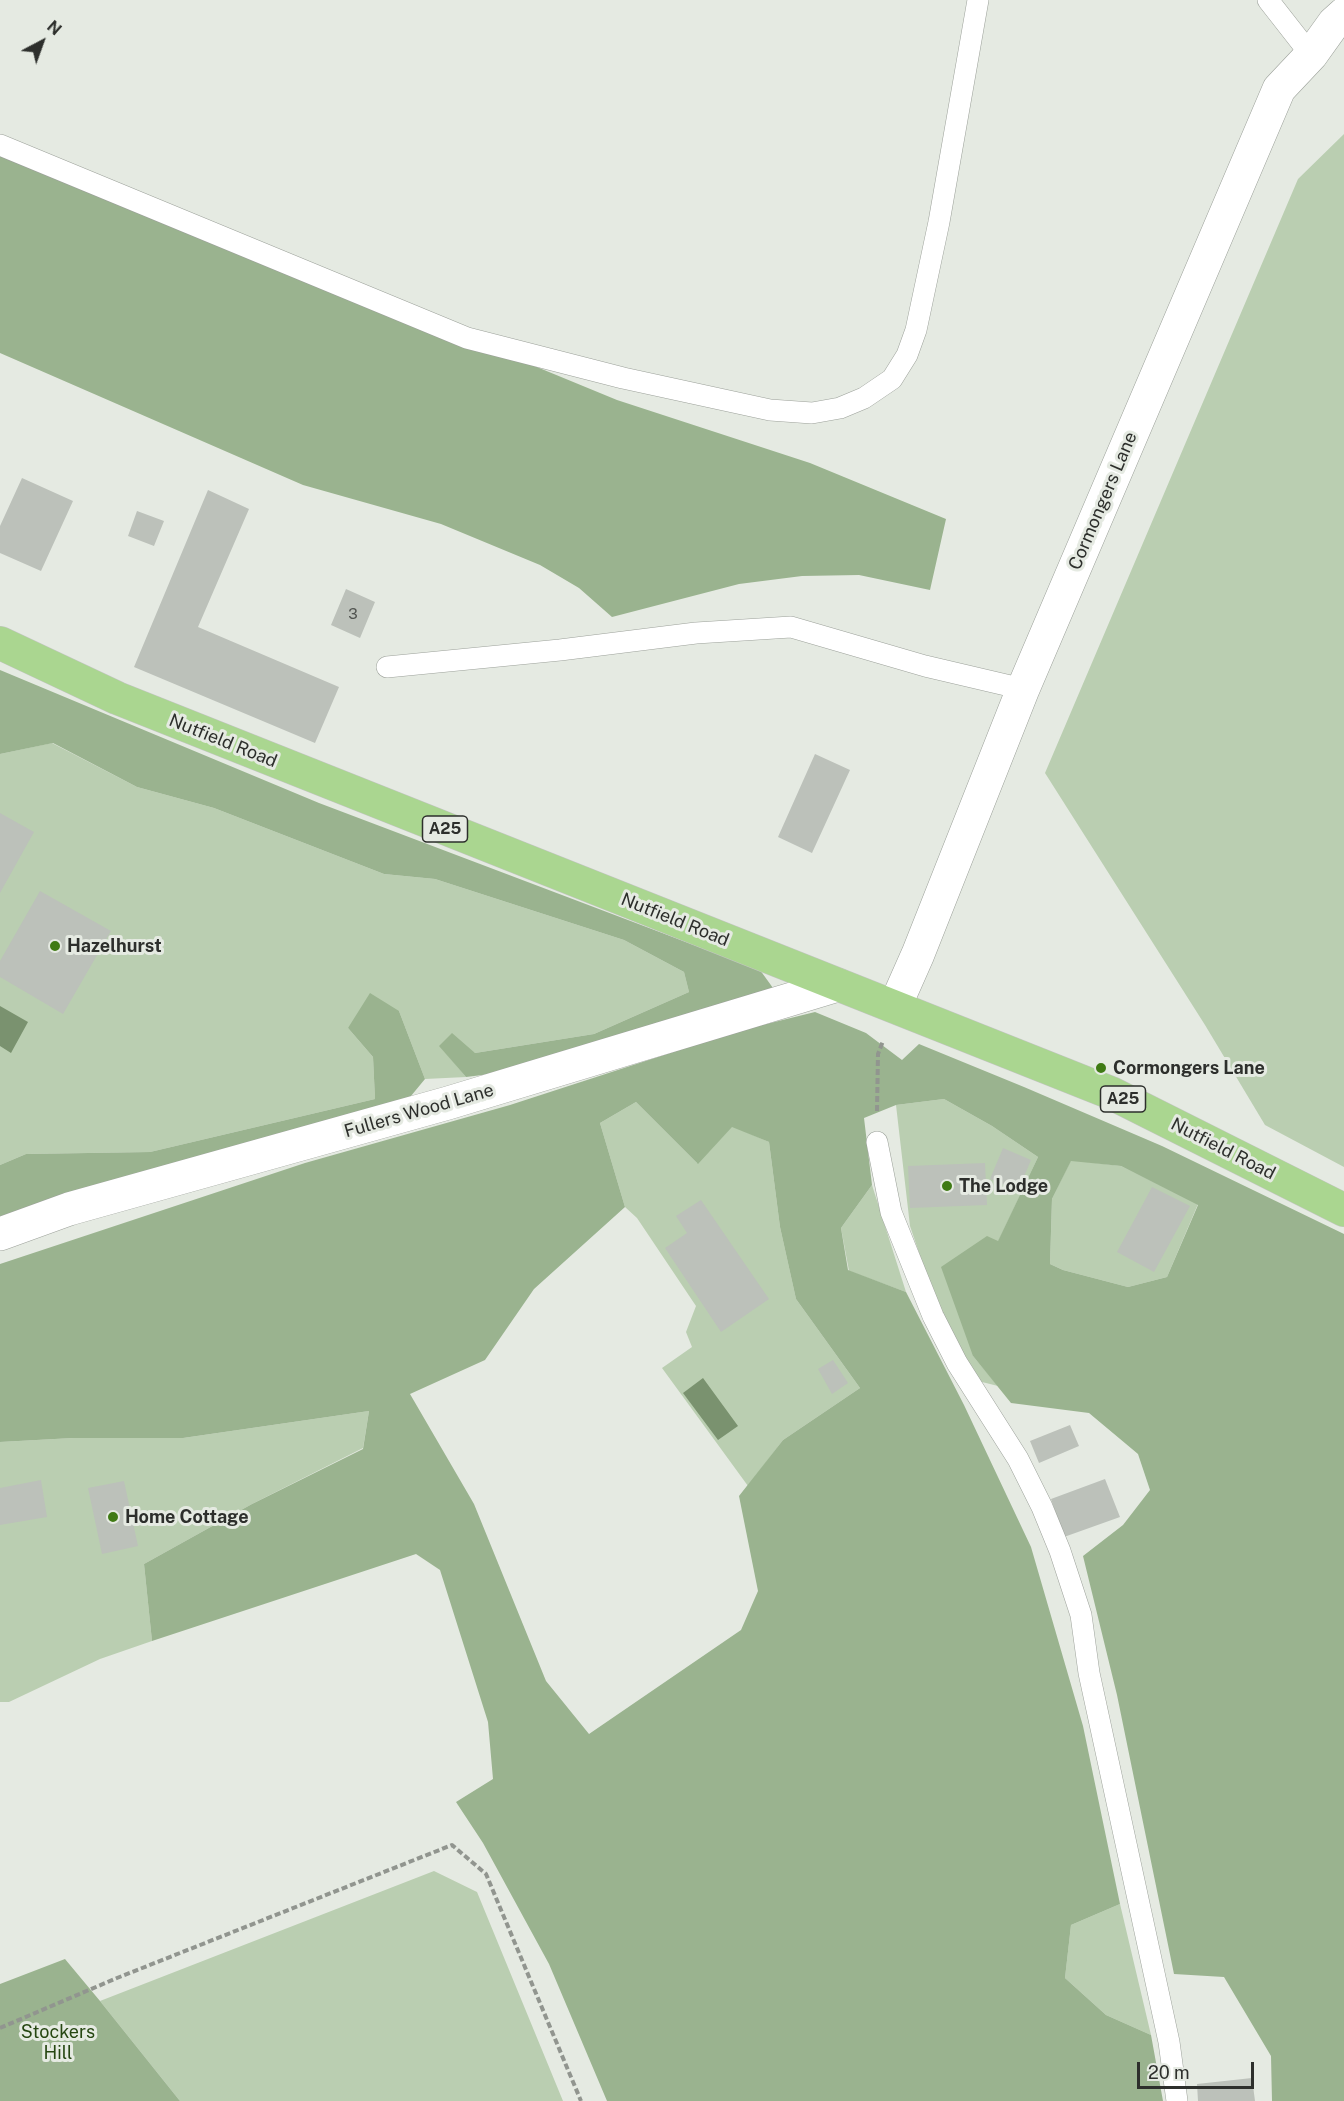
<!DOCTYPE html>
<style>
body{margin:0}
#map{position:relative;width:1344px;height:2101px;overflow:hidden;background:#e5eae2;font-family:"Public Sans",sans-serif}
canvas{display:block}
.north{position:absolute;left:12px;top:12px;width:60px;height:60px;-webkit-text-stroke:4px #e5eae2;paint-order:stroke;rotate:41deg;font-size:16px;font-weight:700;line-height:24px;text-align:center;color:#2d2f2c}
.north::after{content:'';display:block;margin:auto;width:21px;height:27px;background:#2d2f2c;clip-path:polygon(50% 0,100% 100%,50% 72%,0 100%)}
.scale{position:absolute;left:1137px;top:2062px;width:117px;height:27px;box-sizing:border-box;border:3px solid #2d2f2c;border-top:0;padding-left:8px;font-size:18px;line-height:21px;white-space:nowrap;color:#2d2f2c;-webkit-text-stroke:4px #e5eae2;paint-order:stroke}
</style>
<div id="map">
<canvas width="1344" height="2101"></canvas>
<div class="north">N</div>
<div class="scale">20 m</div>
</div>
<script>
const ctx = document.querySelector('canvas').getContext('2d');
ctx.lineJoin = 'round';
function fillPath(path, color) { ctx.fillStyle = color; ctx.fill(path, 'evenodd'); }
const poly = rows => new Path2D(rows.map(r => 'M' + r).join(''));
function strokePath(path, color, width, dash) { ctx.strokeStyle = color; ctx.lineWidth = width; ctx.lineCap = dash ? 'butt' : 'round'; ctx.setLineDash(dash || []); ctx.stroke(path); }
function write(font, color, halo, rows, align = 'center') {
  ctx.font = font + ' "Public Sans",sans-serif'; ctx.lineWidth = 6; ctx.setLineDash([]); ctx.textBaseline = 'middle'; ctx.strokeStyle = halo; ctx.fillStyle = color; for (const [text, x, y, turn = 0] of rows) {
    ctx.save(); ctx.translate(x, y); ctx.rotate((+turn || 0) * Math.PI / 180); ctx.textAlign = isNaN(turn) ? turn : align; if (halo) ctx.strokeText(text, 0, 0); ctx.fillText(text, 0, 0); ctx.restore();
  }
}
fillPath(poly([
 [1344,134,1344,1167,1265,1125,1205,1025,1045,773,1298,179],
 [52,743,137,787,214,808,384,874,435,879,624,940,684,972,689,992,594,1034,475,1053,440,1046,466,1077,425,1079,399,1011,348,1028,373,1057,375,1099,150,1152,26,1154,0,1165,0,754],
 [944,1099,992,1126,1038,1157,998,1242,973,1356,998,1386,978,1381,935,1300,910,1226,896,1105],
 [636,1102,697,1163,732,1126,769,1142,780,1227,796,1299,860,1388,783,1440,748,1486,662,1368,692,1347,686,1332,696,1306,637,1218,625,1207,600,1123],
 [1071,1160,1121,1166,1198,1204,1167,1277,1128,1287,1063,1270,1050,1264,1052,1199],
 [872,1185,906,1292,849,1271,841,1228],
 [369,1411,363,1448,252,1504,144,1564,152,1641,100,1659,9,1702,0,1702,0,1442,73,1438,183,1438],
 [434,1871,477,1892,563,2101,180,2101,100,2001],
 [1120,1904,1151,2035,1106,2015,1065,1978,1071,1925]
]), '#baceb1');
fillPath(poly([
 [0,146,617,400,810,463,946,519,930,590,859,575,802,576,739,584,612,617,579,588,540,565,441,524,303,485,0,353],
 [0,670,319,803,760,970,773,988,522,1070,466,1077,439,1046,452,1033,475,1053,594,1034,689,992,684,972,624,940,435,879,384,874,214,808,137,787,53,743,0,754],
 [370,993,399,1011,425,1079,406,1102,0,1222,0,1165,26,1154,150,1152,375,1099,373,1057,348,1028],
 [815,1012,866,1033,902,1060,919,1044,1024,1087,1162,1146,1344,1234,1344,2101,1272,2101,1271,2056,1224,1977,1174,1974,1117,1695,1083,1556,1123,1525,1150,1490,1138,1454,1089,1413,1011,1403,973,1356,941,1267,987,1236,998,1241,1038,1157,992,1126,944,1099,896,1105,864,1118,872,1185,841,1228,848,1270,906,1292,964,1405,1031,1547,1083,1726,1120,1904,1071,1925,1065,1978,1106,2015,1151,2035,1163,2101,607,2101,549,1964,483,1843,456,1802,493,1779,488,1722,440,1570,416,1554,152,1641,144,1564,252,1504,363,1449,369,1411,183,1438,73,1438,0,1442,0,1264,305,1163,510,1105,738,1031],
 [636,1102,698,1164,732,1127,769,1142,780,1227,796,1299,860,1388,783,1440,739,1496,758,1591,741,1630,589,1734,546,1681,474,1504,410,1394,485,1360,534,1289,625,1207,600,1123],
 [1071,1161,1121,1166,1198,1205,1167,1277,1128,1287,1063,1270,1050,1264,1052,1199],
 [65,1959,100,2001,180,2101,0,2101,0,1984]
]), '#9ab38f');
fillPath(poly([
 [0,1006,28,1022,11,1053,0,1046],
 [703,1378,738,1426,718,1440,683,1393]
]), '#7a926f');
fillPath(poly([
 [22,478,73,501,41,571,0,553,0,526],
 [208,490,249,509,198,627,339,687,315,743,134,667],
 [137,511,164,521,154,546,128,536],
 [346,589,375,602,360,638,331,625],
 [815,754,850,770,812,853,778,837],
 [0,813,34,832,0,893],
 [40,891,111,931,63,1014,0,977,0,961],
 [1003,1148,1031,1160,1018,1191,990,1179],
 [985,1163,987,1205,910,1208,908,1166],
 [1152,1187,1190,1206,1154,1272,1117,1252],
 [701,1200,769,1299,721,1332,665,1248,687,1233,676,1216],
 [833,1360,848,1383,832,1394,818,1369],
 [1070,1425,1079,1446,1039,1463,1030,1441],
 [1105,1479,1120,1517,1064,1537,1051,1499],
 [41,1480,47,1517,0,1525,0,1488],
 [124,1481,138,1546,102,1554,88,1488],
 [1252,2078,1255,2101,1198,2101,1197,2084]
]), '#bcc1ba');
const lane = poly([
 [1268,0,1311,55],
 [0,145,467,338,623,378,770,410,812,413,840,408,864,398,892,379,907,355,916,330,939,222,978,0],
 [387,667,560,650,696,633,791,627,925,666,1023,689],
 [877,1142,891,1212,933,1316,957,1363,1018,1459,1042,1507,1060,1551,1081,1615,1089,1673,1169,2042,1177,2101]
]);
const street = poly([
 [895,1006,918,954,1023,689,1279,89,1311,55,1334,23,1344,14],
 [0,1234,69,1209,448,1103,838,985]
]);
const primary = poly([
 [0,643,117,698,1111,1093,1344,1210]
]);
strokePath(lane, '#9ca19a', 22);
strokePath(street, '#9ca19a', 34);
strokePath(primary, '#c4c5c4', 34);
strokePath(poly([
 [877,1111,878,1054,883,1041],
 [0,2028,117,1978,452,1845,486,1874,581,2101]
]), '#91958f', 4, [6, 3]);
strokePath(lane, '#fff', 21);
strokePath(street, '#fff', 33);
strokePath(primary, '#aad690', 33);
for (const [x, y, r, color] of [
 [55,946,6,"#3f7a14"],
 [1101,1068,6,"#3f7a14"],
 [947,1186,6,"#3f7a14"],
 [113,1517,6,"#3f7a14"]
]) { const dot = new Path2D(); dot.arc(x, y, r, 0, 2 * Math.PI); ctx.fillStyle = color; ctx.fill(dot); strokePath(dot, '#e5eae2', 2); }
write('15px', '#515450', null, [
 ["3",353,614]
]);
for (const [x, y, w] of [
 [445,829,45],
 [1123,1099,45]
]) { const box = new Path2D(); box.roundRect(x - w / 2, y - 13, w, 26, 4.5); ctx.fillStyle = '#e5eae2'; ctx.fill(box); strokePath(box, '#2d2f2c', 1.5); }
write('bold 16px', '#2d2f2c', null, [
 ["A25",445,829],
 ["A25",1123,1099]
]);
write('18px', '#2d2f2c', '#e5eae2', [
 ["Cormongers Lane",1103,501,-67],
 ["Nutfield Road",223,741,22],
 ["Nutfield Road",675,920,22],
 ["Fullers Wood Lane",419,1111,-16],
 ["Nutfield Road",1223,1149,27]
]);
write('bold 18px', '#2d2f2c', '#e5eae2', [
 ["Hazelhurst",67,946],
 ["Cormongers Lane",1113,1068],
 ["The Lodge",959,1186],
 ["Home Cottage",125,1517]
], 'left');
write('18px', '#264712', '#e5eae2', [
 ["Stockers",58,2032],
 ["Hill",58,2053]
]);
</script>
